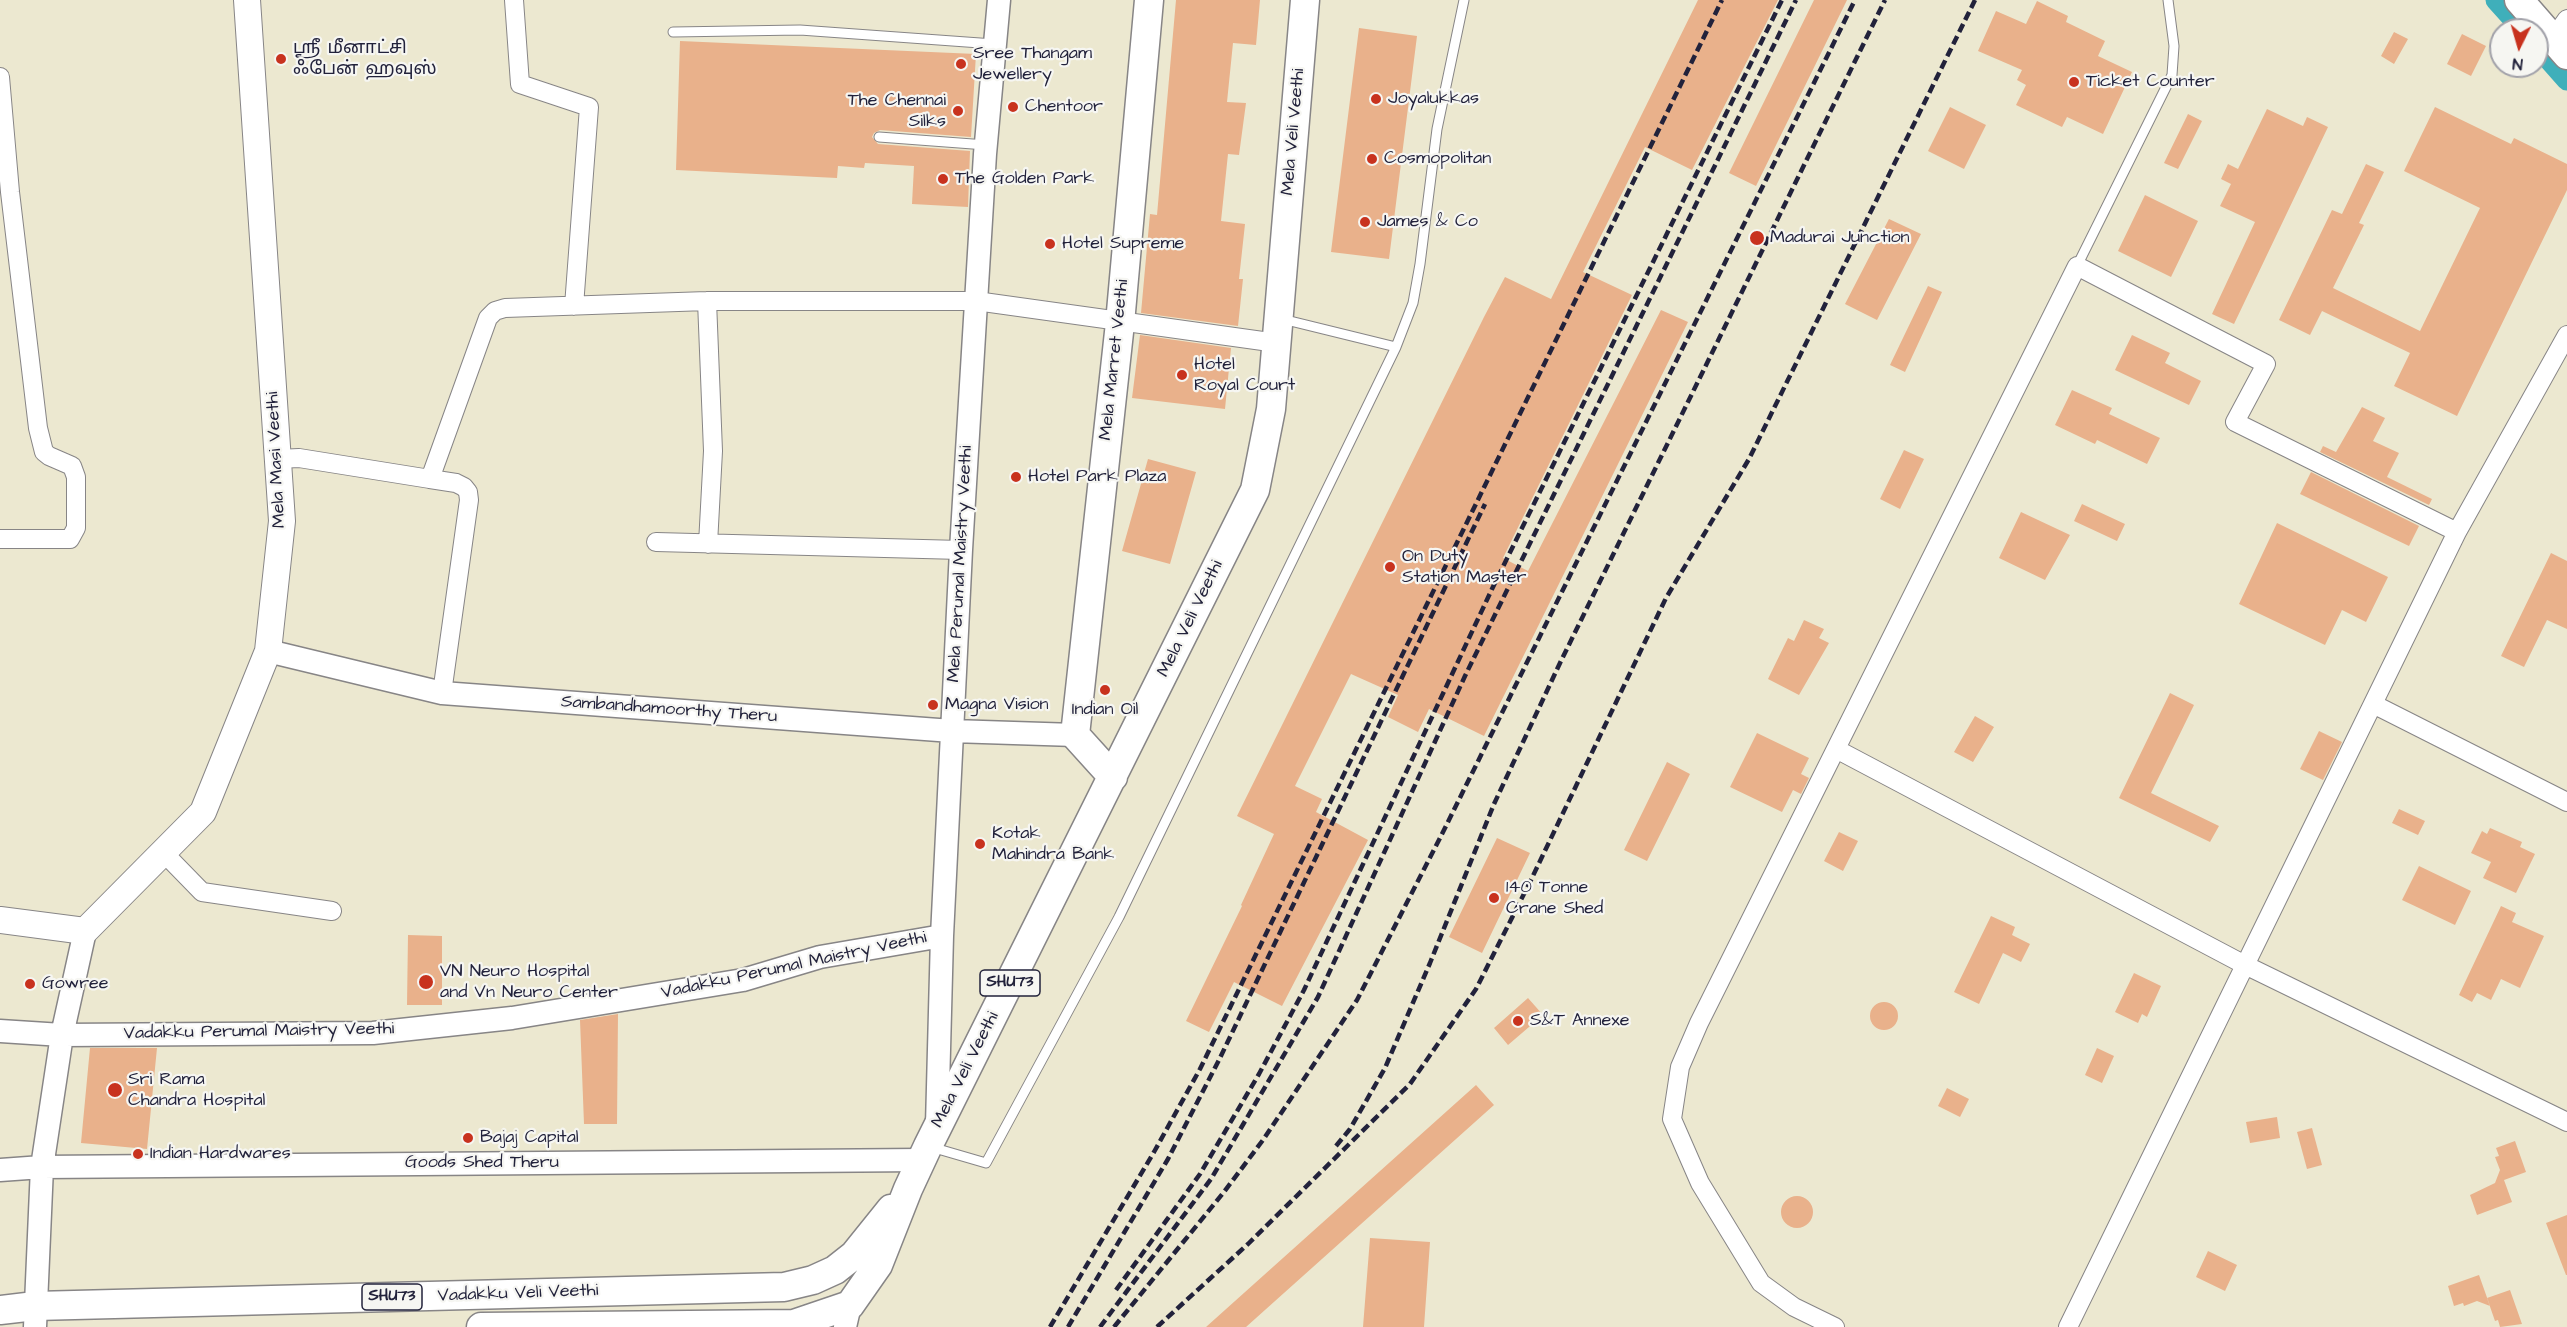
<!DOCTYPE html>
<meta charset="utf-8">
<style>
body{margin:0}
#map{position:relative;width:2567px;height:1327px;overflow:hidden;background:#ece8d0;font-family:"Architects Daughter",sans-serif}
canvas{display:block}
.north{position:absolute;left:2489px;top:18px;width:60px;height:60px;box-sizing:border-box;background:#f6f6f2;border:2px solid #a1a1a9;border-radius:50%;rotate:185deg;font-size:16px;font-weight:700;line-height:24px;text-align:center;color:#22223b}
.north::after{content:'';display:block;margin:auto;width:21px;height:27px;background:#c8321e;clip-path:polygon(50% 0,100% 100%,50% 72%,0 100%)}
</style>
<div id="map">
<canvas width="2567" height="1327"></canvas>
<div class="north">N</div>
</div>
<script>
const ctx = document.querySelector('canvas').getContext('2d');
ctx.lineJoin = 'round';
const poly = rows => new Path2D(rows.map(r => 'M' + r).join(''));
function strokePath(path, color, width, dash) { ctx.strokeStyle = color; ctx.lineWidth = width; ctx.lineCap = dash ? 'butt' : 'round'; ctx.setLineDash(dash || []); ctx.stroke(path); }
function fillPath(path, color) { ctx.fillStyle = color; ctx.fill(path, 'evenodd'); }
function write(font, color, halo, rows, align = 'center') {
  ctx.font = font + ' "Architects Daughter","Noto Sans Tamil",sans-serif'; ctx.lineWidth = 4.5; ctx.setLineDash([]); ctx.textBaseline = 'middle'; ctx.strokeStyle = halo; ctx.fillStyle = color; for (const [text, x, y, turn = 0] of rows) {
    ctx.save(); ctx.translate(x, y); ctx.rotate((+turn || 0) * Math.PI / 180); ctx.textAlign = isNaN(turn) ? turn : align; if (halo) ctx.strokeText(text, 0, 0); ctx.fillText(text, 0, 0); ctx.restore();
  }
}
strokePath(poly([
 [2496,0,2523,30],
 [2537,46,2567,80]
]), '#3fafba', 21);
fillPath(poly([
 [1176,0,1260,0,1256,45,1233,43,1227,102,1246,103,1239,155,1228,154,1221,221,1245,224,1239,279,1243,279,1238,326,1141,313,1150,214,1157,215],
 [1698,0,1778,0,1692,170,1645,147,1583,272,1632,295,1503,558,1528,571,1661,310,1688,322,1484,736,1429,709,1418,732,1388,717,1398,695,1351,674,1295,786,1322,799,1316,812,1368,840,1282,1006,1234,982,1209,1032,1186,1021,1242,906,1241,905,1274,834,1237,816,1484,317,1505,277,1551,299],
 [1814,0,1847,0,1756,186,1729,173],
 [2037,1,2068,16,2066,22,2105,41,2098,56,2132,72,2103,134,2067,117,2062,127,2016,105,2026,85,2017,80,2022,70,1978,51,1996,11,2026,24],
 [1359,28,1417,36,1389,259,1331,252],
 [2394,32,2408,39,2394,64,2381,56],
 [2462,34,2486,46,2471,76,2447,64],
 [680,41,976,54,971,137,880,130,874,133,872,137,878,144,970,151,968,207,912,204,914,166,865,163,864,168,838,166,837,178,676,170],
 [1950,107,1986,125,1964,169,1928,151],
 [2435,107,2511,144,2514,138,2567,164,2567,190,2457,416,2394,386,2410,353,2322,311,2310,335,2279,320,2332,210,2342,214,2366,164,2384,172,2359,223,2364,225,2333,288,2420,331,2480,208,2404,171],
 [2267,109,2303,126,2307,117,2328,127,2234,324,2212,314,2255,222,2220,206,2231,184,2221,179,2228,164,2238,169],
 [2188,114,2202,121,2178,169,2164,163],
 [2145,195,2198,221,2171,277,2118,251],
 [1889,219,1921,234,1877,320,1845,304],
 [1928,286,1942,292,1905,372,1890,365],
 [1140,335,1231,348,1225,409,1132,398],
 [2132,335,2170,353,2165,363,2201,381,2189,405,2115,370],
 [2072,390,2112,408,2109,414,2160,438,2147,464,2097,440,2095,444,2055,425],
 [2362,407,2385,418,2373,441,2399,453,2387,477,2432,499,2429,505,2320,452,2323,446,2336,452],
 [1904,450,1924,459,1900,509,1880,499],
 [1148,459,1196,472,1170,564,1122,551],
 [2311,472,2419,526,2409,546,2300,494],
 [2082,504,2125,524,2117,541,2074,521],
 [2021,512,2070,535,2045,580,1999,558],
 [2277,523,2388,577,2366,622,2342,610,2325,645,2239,604],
 [2551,553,2567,561,2567,629,2547,620,2524,667,2501,656],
 [1804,620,1824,629,1819,638,1829,643,1799,695,1768,679,1788,638,1794,641],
 [2170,693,2194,705,2151,793,2219,826,2210,842,2119,798],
 [1975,716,1994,727,1973,762,1954,752],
 [2319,731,2342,742,2323,780,2300,769],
 [1757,733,1809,758,1801,774,1809,778,1801,794,1793,790,1782,812,1730,787],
 [1667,762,1690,774,1647,861,1624,850],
 [2399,809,2425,821,2418,835,2392,823],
 [2490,828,2522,842,2520,847,2535,854,2516,893,2483,878,2491,862,2471,853,2482,831,2487,834],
 [1839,832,1858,841,1843,871,1824,861],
 [1497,838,1530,853,1482,953,1449,937],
 [2419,866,2471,891,2455,925,2402,900],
 [2501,906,2516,913,2512,922,2544,936,2520,988,2501,979,2491,1000,2477,993,2472,1002,2459,995],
 [1991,916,2015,927,2012,935,2030,944,2021,962,2003,953,1979,1004,1954,992],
 [408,935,442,936,442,1005,407,1005],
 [2134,973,2161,986,2147,1017,2142,1014,2138,1023,2115,1012],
 [1528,998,1543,1015,1508,1045,1494,1028],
 '1870 1016a14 14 0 1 1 28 0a14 14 0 1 1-28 0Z',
 [618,1014,617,1124,584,1124,580,1020],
 [90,1048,157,1048,147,1149,81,1143],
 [2097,1048,2114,1056,2102,1083,2085,1075],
 [1476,1085,1494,1105,1246,1327,1206,1327],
 [1947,1088,1969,1099,1960,1117,1938,1106],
 [2277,1117,2280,1138,2250,1143,2246,1122],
 [2312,1128,2322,1165,2307,1169,2297,1132],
 [2515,1141,2526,1172,2504,1180,2512,1202,2477,1215,2470,1195,2495,1183,2500,1170,2495,1157,2499,1156,2496,1148],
 '1781 1212a16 16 0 1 1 32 0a16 16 0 1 1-32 0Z',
 [2567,1215,2567,1275,2566,1275,2546,1223],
 [1370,1238,1430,1242,1424,1327,1363,1327],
 [2208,1251,2237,1265,2225,1291,2196,1277],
 [2479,1275,2490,1306,2477,1301,2464,1306,2463,1303,2454,1306,2448,1286],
 [2510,1290,2522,1324,2500,1327,2498,1320,2495,1321,2487,1298]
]), '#e9b18b');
const service = poly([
 [673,32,800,30,994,44],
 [879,137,986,145],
 [2077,266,2172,75,2174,46,2168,0],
 [1282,319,1396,347],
 [931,1147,986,1163,1119,917,1396,347,1413,303,1420,264,1437,129,1464,0]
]);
const minor = poly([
 [514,0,520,84,589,107,574,306],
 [2553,39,2567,19],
 [0,77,10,192,38,428,44,452,49,456,72,466,76,477,76,528,70,539,0,539],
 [707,301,713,451,708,544],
 [278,459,299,458,430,479,488,318,495,311,505,308,707,301,976,301,1277,343],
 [430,479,456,483,464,487,468,492,469,500,442,693],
 [656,542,961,550],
 [2373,704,2567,802],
 [1836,749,2245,965,2567,1122],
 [163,852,202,892,332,911],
 [1835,1327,1794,1307,1761,1283,1700,1183,1672,1119,1680,1067,1699,1023,2077,266,2266,364,2235,422,2457,532],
 [2068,1327,2457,532,2567,335]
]);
const tertiary = poly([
 [268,651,442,693,952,731,1075,735],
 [0,1031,62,1035,373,1033,512,1018,743,980,820,957,942,936],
 [937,1125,942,936,961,550,985,154,999,0],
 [0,1170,42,1167,922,1160],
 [35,1327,42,1167,62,1035,85,931],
 [845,1327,850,1305]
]);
const secondary = poly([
 [0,920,85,931,203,812,268,651,282,521,247,0]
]);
const primary = poly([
 [2519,0,2567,55],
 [1113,777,1075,735,1120,323,1149,0],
 [850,1305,878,1265,908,1189,928,1146,1255,490,1271,409,1305,0],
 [0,1310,35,1306,784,1287,813,1280,835,1270,854,1255,891,1209],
 [481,1327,794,1324,850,1305]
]);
strokePath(service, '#878586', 11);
strokePath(minor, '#878586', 20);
strokePath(tertiary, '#878586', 25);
strokePath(secondary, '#878586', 28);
strokePath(primary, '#878586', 31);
strokePath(service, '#fff', 9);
strokePath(minor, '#fff', 18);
strokePath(tertiary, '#fff', 22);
strokePath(secondary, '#fff', 26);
strokePath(primary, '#fff', 28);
strokePath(poly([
 [1336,1146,1350,1129,1385,1068,1430,963,1494,804,1560,663,1885,0],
 [1116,1290,1200,1174,1259,1074,1304,990,1492,589,1782,0],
 [1050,1327,1154,1152,1200,1069,1722,0],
 [1068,1327,1168,1159,1219,1060,1485,504],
 [1100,1327,1211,1179,1318,997,1465,676,1796,0],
 [1114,1327,1224,1192,1263,1140,1357,1000,1440,838,1855,0],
 [1157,1327,1248,1244,1410,1084,1476,989,1530,882,1666,598,1749,459,1975,0]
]), '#22223b', 4.5, [9, 4.5]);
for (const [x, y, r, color] of [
 [281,59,6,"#c8321e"],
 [961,64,6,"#c8321e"],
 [2074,82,6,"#c8321e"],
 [1376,99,6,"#c8321e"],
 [1013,107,6,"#c8321e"],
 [958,111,6,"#c8321e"],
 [1372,159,6,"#c8321e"],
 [943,179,6,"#c8321e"],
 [1365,222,6,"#c8321e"],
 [1757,238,8,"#c8321e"],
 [1050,244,6,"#c8321e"],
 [1182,375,6,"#c8321e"],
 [1016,477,6,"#c8321e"],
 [1390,567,6,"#c8321e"],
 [1105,690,6,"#c8321e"],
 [933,705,6,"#c8321e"],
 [980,844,6,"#c8321e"],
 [1494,898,6,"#c8321e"],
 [426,982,8,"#c8321e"],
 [30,984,6,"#c8321e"],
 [1518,1021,6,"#c8321e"],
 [115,1090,8,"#c8321e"],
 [468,1138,6,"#c8321e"],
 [138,1154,6,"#c8321e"]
]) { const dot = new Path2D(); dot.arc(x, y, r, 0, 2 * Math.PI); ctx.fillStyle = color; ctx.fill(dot); strokePath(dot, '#f6f6f2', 2); }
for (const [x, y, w] of [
 [1010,983,60],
 [392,1297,60]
]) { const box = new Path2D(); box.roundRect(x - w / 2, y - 13, w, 26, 4.5); ctx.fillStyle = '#f6f6f2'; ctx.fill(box); strokePath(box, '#22223b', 1.5); }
write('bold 16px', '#22223b', null, [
 ["SHU73",1010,983],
 ["SHU73",392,1297]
]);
write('18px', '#22223b', '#f6f6f2', [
 ["ஶ்ரீ மீனாட்சி",293,49],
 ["ஃபேன் ஹவுஸ்",293,70],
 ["Sree Thangam",973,54],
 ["Jewellery",973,75],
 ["Ticket Counter",2086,82],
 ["Joyalukkas",1388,99],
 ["The Chennai",946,101,"right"],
 ["Silks",946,122,"right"],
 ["Chentoor",1025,107],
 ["Cosmopolitan",1384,159],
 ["The Golden Park",955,179],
 ["James & Co",1377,222],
 ["Madurai Junction",1770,238],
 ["Hotel Supreme",1062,244],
 ["Hotel",1194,365],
 ["Royal Court",1194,386],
 ["Hotel Park Plaza",1028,477],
 ["On Duty",1402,557],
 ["Station Master",1402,578],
 ["Magna Vision",945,705],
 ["Indian Oil",1105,710,"center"],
 ["Kotak",992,834],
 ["Mahindra Bank",992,855],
 ["140 Tonne",1506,888],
 ["Crane Shed",1506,909],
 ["VN Neuro Hospital",440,972],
 ["and Vn Neuro Center",440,993],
 ["Gowree",42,984],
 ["S&T Annexe",1530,1021],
 ["Sri Rama",128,1080],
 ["Chandra Hospital",128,1101],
 ["Bajaj Capital",480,1138],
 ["Indian Hardwares",150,1154]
], 'left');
write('18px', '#22223b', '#f6f6f2', [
 ["Mela Veli Veethi",1294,132,-85],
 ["Mela Marret Veethi",1115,360,-84],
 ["Mela Masi Veethi",277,460,-93],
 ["Mela Perumal Maistry Veethi",961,564,-87],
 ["Mela Veli Veethi",1191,619,-64],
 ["Sambandhamoorthy Theru",669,710,4],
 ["Vadakku Perumal Maistry Veethi",794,966,-12],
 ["Vadakku Perumal Maistry Veethi",259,1032,-1],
 ["Mela Veli Veethi",966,1070,-63],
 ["Goods Shed Theru",482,1163],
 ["Vadakku Veli Veethi",518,1294,-2]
]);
</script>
